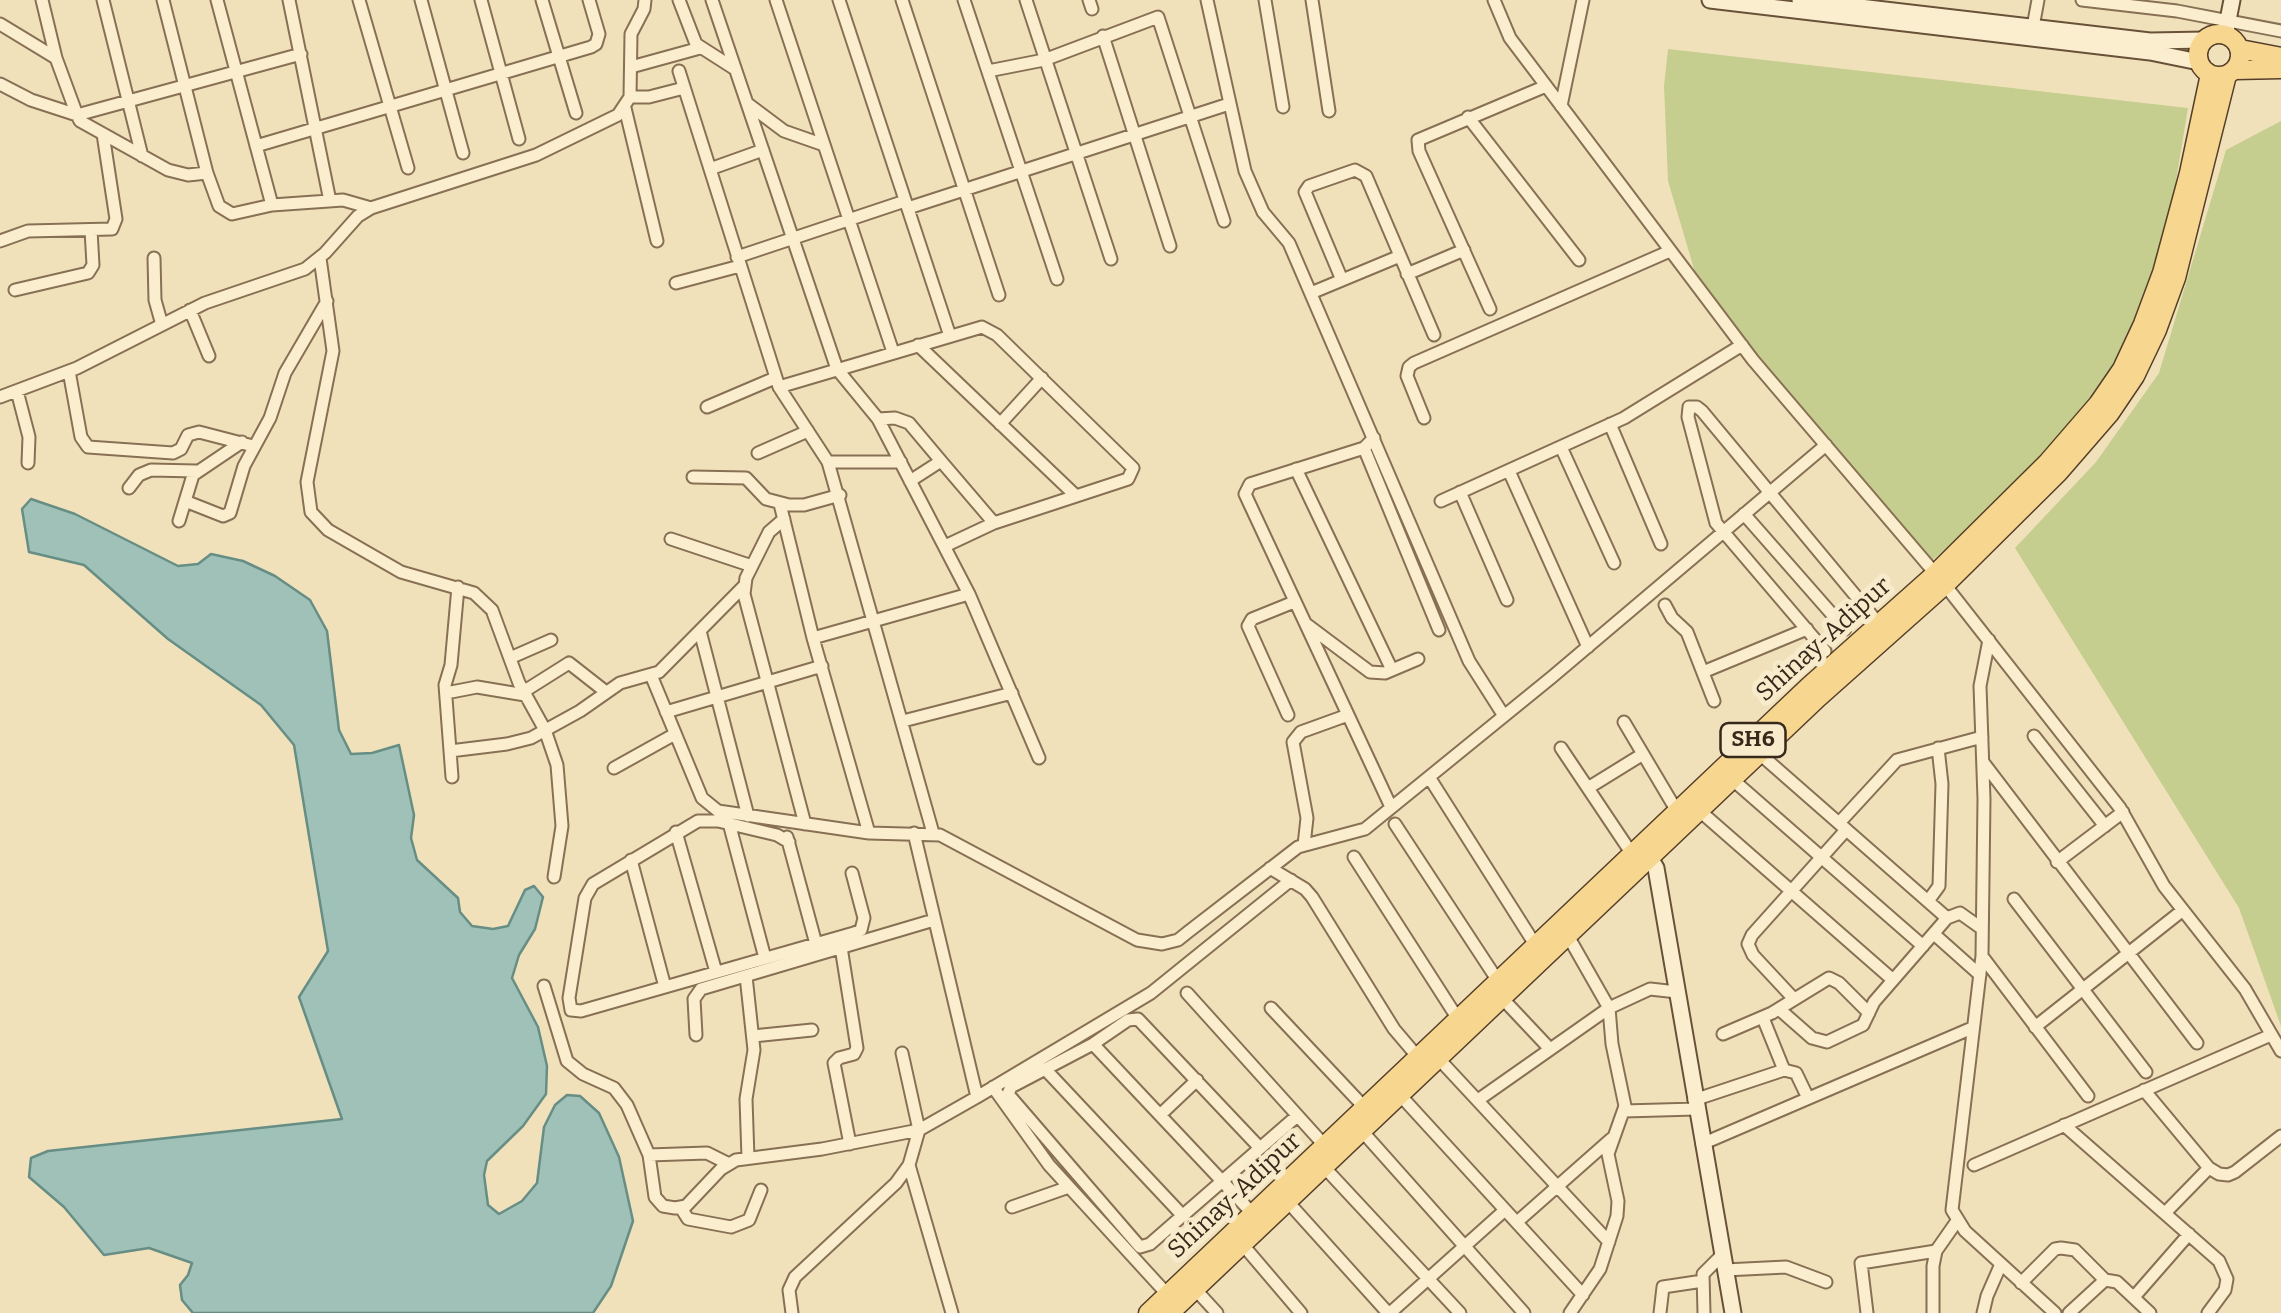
<!DOCTYPE html>
<style>
body{margin:0}
canvas{display:block;background:#f0e1bb}
</style>
<canvas width="2281" height="1313"></canvas>
<script>
const ctx = document.querySelector('canvas').getContext('2d');
ctx.lineJoin = 'round';
function fillPath(path, color) { ctx.fillStyle = color; ctx.fill(path, 'evenodd'); }
const poly = rows => new Path2D(rows.map(r => 'M' + r).join(''));
function strokePath(path, color, width, dash) { ctx.strokeStyle = color; ctx.lineWidth = width; ctx.lineCap = dash ? 'butt' : 'round'; ctx.setLineDash(dash || []); ctx.stroke(path); }
function write(font, color, halo, rows, align = 'center') {
  ctx.font = font + ' Bitter,serif'; ctx.lineWidth = 10; ctx.setLineDash([]); ctx.textBaseline = 'middle'; ctx.strokeStyle = halo; ctx.fillStyle = color; for (const [text, x, y, turn = 0] of rows) {
    ctx.save(); ctx.translate(x, y); ctx.rotate((+turn || 0) * Math.PI / 180); ctx.textAlign = isNaN(turn) ? turn : align; if (halo) ctx.strokeText(text, 0, 0); ctx.fillText(text, 0, 0); ctx.restore();
  }
}
fillPath(poly([
 [1668,49,2188,108,2169,223,2152,280,2125,345,2080,417,2018,488,1923,568,1702,296,1668,181,1664,86],
 [2281,121,2281,1026,2239,908,2015,548,2096,462,2159,373,2226,150]
]), '#c6ce8f');
const water = poly([
 [31,499,75,514,178,566,198,564,211,554,243,561,275,576,310,600,327,631,339,730,351,754,372,753,399,745,414,815,411,838,417,860,458,898,460,912,472,926,493,929,508,926,525,890,534,886,543,897,535,929,519,955,512,978,538,1027,547,1066,546,1094,523,1126,487,1161,484,1175,488,1205,499,1214,522,1201,537,1183,544,1127,555,1105,567,1095,580,1096,599,1113,619,1157,633,1221,611,1286,593,1313,193,1313,182,1300,180,1285,188,1275,192,1263,149,1248,104,1255,64,1207,29,1177,31,1158,48,1151,342,1119,299,997,328,951,294,745,261,705,168,639,84,565,29,552,22,509,31,499]
]);
fillPath(water, '#a0c1b7');
strokePath(water, '#678e85', 2.5);
const street = poly([
 [42,0,56,58,77,115,301,54],
 [103,0,142,156],
 [163,0,207,173,219,206,232,214,272,205,343,200,371,208],
 [217,0,272,205],
 [289,0,330,201],
 [359,0,408,168],
 [421,0,463,153],
 [481,0,519,139],
 [542,0,576,113],
 [679,0,696,44,735,69],
 [712,0,837,369,878,419,969,594,1039,758],
 [776,0,893,352],
 [839,0,950,336],
 [902,0,999,295],
 [964,0,1057,279],
 [1026,0,1111,259],
 [1089,0,1092,9],
 [1207,0,1245,171,1263,212,1289,243,1469,661,1504,716],
 [1265,0,1283,107],
 [1312,0,1329,111],
 [1494,0,1510,38,1753,360,1945,585,2120,808,2164,886,2245,989,2281,1051],
 [2082,0,2177,11,2281,31],
 [0,24,56,58],
 [2033,27,2038,0],
 [1103,36,1170,246],
 [631,67,700,48],
 [679,71,779,387,828,462,901,462],
 [988,71,1044,60,1158,17,1224,221],
 [0,84,31,100,77,115,80,121,168,170,188,175,207,173],
 [630,97,649,97,684,88],
 [748,104,784,131,824,145],
 [1561,106,1583,0],
 [625,108,657,241],
 [1468,117,1579,260],
 [256,146,591,47,596,44,599,34,589,0],
 [710,169,763,150],
 [908,208,1229,104],
 [0,241,28,231,112,229,116,219,103,134],
 [737,257,905,201],
 [154,258,155,300,162,325],
 [320,258,333,351,307,482,311,512,328,530,401,572,474,593,492,610,519,683,545,730,557,765,562,826,554,877],
 [1407,274,1464,250],
 [1342,280,1305,192,1309,186,1355,170,1366,176,1434,335],
 [676,283,740,266],
 [15,290,88,273,93,265,91,230],
 [1311,293,1400,256],
 [1490,309,1419,151,1418,140,1546,86],
 [190,310,209,356],
 [918,345,1075,495],
 [69,371,81,437,88,447,173,453,181,449,188,435,199,432,253,446],
 [779,387,982,327,997,335,1133,468,1128,479,994,523,941,461,910,481],
 [17,391,29,437,28,463],
 [0,397,77,368,205,303,305,269,325,253,358,216,371,208,536,155,618,115,630,97,631,34,644,9,645,0],
 [707,407,775,378],
 [1424,418,1407,376,1409,367,1414,363,1670,251],
 [878,419,895,418,909,423,941,461],
 [1000,424,1042,378],
 [1610,424,1661,544],
 [1374,438,1364,448,1250,484,1245,494,1391,807],
 [1561,447,1614,563],
 [1364,448,1439,630],
 [758,453,808,431],
 [828,462,933,833],
 [1296,469,1392,670],
 [1509,471,1588,647],
 [693,477,746,478,766,499,789,505,804,505,840,495],
 [129,488,139,475,151,470,196,471],
 [1460,492,1507,600],
 [185,501,223,516,230,513,244,466,270,418,285,373,327,301],
 [1441,501,1624,418,1742,345],
 [780,504,813,638,869,833],
 [1744,514,1845,629],
 [784,519,769,532,746,578,744,594,805,824],
 [179,521,193,475,242,442],
 [671,539,752,566],
 [945,546,994,523],
 [1665,605,1672,618,1687,632,1714,701],
 [1306,624,1370,672,1385,673,1418,659],
 [700,631,748,816],
 [813,638,969,594],
 [1989,640,1980,686,1984,799,1982,956,1952,1210,1965,1231,2055,1313],
 [1825,651,1716,523,1688,417,1689,407,1697,407,1702,411,1879,624],
 [510,658,551,640],
 [1703,672,1807,629],
 [651,675,702,798,718,811,869,833,940,835,1137,940,1162,944,1178,940,1188,932,1298,847,1365,829,1552,677,1826,445],
 [523,692,569,663,606,692],
 [446,693,477,687,525,695],
 [666,712,822,666],
 [1288,715,1248,626,1252,619,1294,602],
 [903,721,1012,693],
 [1624,722,1678,813],
 [2034,736,2105,826],
 [1561,748,1632,854],
 [450,751,507,744,531,738,580,711,620,683,659,672,744,586],
 [1760,754,1947,918],
 [1983,762,2197,1043],
 [614,768,675,734],
 [452,777,445,685,451,665,458,587],
 [1429,777,1536,946],
 [1733,780,1923,946],
 [1588,788,1643,754],
 [1701,812,1893,980],
 [729,823,765,958],
 [1839,823,1897,760,1982,737],
 [1395,824,1498,981],
 [676,832,716,972],
 [914,833,977,1097,1151,993,1291,880],
 [787,837,816,944],
 [789,842,777,835,718,821,698,821,593,884,585,898,569,998,571,1010,581,1011,854,933,861,930,864,918,852,873],
 [1304,845,1307,818,1293,742,1301,732,1348,715],
 [1354,857,1458,1019],
 [631,860,665,987],
 [2057,862,2123,812],
 [1270,868,1305,889,1312,897,1394,1029,1422,1062],
 [2014,899,2146,1072],
 [1928,901,1939,886,1942,784,1938,748],
 [1934,934,1980,975],
 [1568,936,1609,1008,1612,1044,1625,1106,1608,1154,1618,1201,1617,1216,1600,1269,1570,1313],
 [841,947,857,1048,854,1054,839,1058,834,1063,850,1144],
 [1982,956,2088,1096],
 [746,976,754,1050,746,1099,748,1158],
 [544,986,567,1061,583,1074,614,1088,627,1105,649,1155,655,1197,663,1206,675,1208,686,1206,721,1169,736,1160,822,1149,919,1130,977,1097],
 [1187,993,1325,1146],
 [1502,998,1550,1049],
 [1794,999,1753,955,1748,944,1752,935,1846,830],
 [1271,1008,1365,1108],
 [1779,1009,1812,1038,1827,1042,1863,1025,1874,1002,1947,918,1960,913,1981,928],
 [1763,1018,1784,1070],
 [2035,1027,2183,910],
 [1723,1034,1772,1013,1829,978,1839,983,1869,1013],
 [696,1035,694,999,701,989,934,920],
 [753,1036,812,1030],
 [1093,1044,1253,1214],
 [1438,1058,1609,1242],
 [1045,1069,1183,1216],
 [993,1087,1049,1165,1167,1294],
 [2144,1090,2209,1168,2219,1174,2228,1175,2235,1172,2281,1136],
 [1400,1095,1583,1295],
 [1478,1100,1609,1008,1650,989,1677,992],
 [1694,1100,1784,1070,1796,1073,1808,1098],
 [1624,1111,1696,1109],
 [1160,1115,1197,1080],
 [2064,1125,2219,1261,2227,1279,2225,1290,2208,1313],
 [1362,1131,1524,1313],
 [1702,1144,1972,1028],
 [1260,1148,1138,1019,1128,1020,1093,1044,1011,1087,1008,1094,1140,1247,1150,1244,1297,1116],
 [649,1155,707,1153,727,1163],
 [909,1165,952,1313],
 [1974,1165,2271,1035],
 [1325,1168,1460,1313],
 [1288,1202,1388,1313],
 [1012,1207,1069,1187],
 [681,1208,688,1219,731,1227,749,1220,761,1190],
 [2165,1213,2209,1168],
 [1517,1222,1611,1139],
 [1243,1245,1301,1313],
 [1725,1270,1786,1267,1826,1282],
 [2021,1283,2055,1249,2061,1248,2075,1250,2105,1280],
 [1195,1289,1217,1313],
 [2134,1297,2189,1234],
 [792,1313,789,1290,795,1277,896,1183,909,1165,919,1130,902,1053],
 [1390,1313,1505,1210],
 [1660,1313,1663,1287,1703,1281],
 [1704,1313,1703,1274,1722,1255],
 [1867,1313,1861,1263,1936,1251],
 [1933,1313,1933,1266,1936,1251,1957,1221],
 [1983,1313,1987,1296,2001,1264],
 [2069,1313,2105,1280,2117,1282,2150,1313]
]);
const secondary = poly([
 [1710,0,2150,52,2199,62],
 [1800,0,2150,41,2205,40],
 [2225,35,2232,0],
 [1644,848,1656,868,1733,1313]
]);
const primary = poly([
 '2198 55a21 21 0 1 1 42 0a21 21 0 1 1-42 0Z',
 [2240,49,2281,57],
 [2235,70,2281,69],
 [1148,1313,1808,687,1936,573,2047,463,2098,404,2122,369,2143,324,2162,273,2189,173,2210,74],
 [1170,1313,1818,698,1945,585,2058,473,2110,413,2135,376,2157,330,2176,278,2227,75]
]);
strokePath(street, '#887054', 15);
strokePath(secondary, '#695138', 19);
strokePath(primary, '#553e29', 21);
strokePath(street, '#fbeecf', 11);
strokePath(secondary, '#fbeecf', 15);
strokePath(primary, '#f7d78f', 18);
for (const [x, y, w] of [
 [1753,740,65]
]) { const box = new Path2D(); box.roundRect(x - w / 2, y - 17, w, 34, 8); ctx.fillStyle = '#f7ebcb'; ctx.fill(box); strokePath(box, '#36281a', 2.5); }
write('bold 22px', '#36281a', null, [
 ["SH6",1753,740]
]);
write('25px', '#36281a', '#f7ebcb', [
 ["Shinay-Adipur",1824,640,-42],
 ["Shinay-Adipur",1235,1196,-43]
]);
</script>
